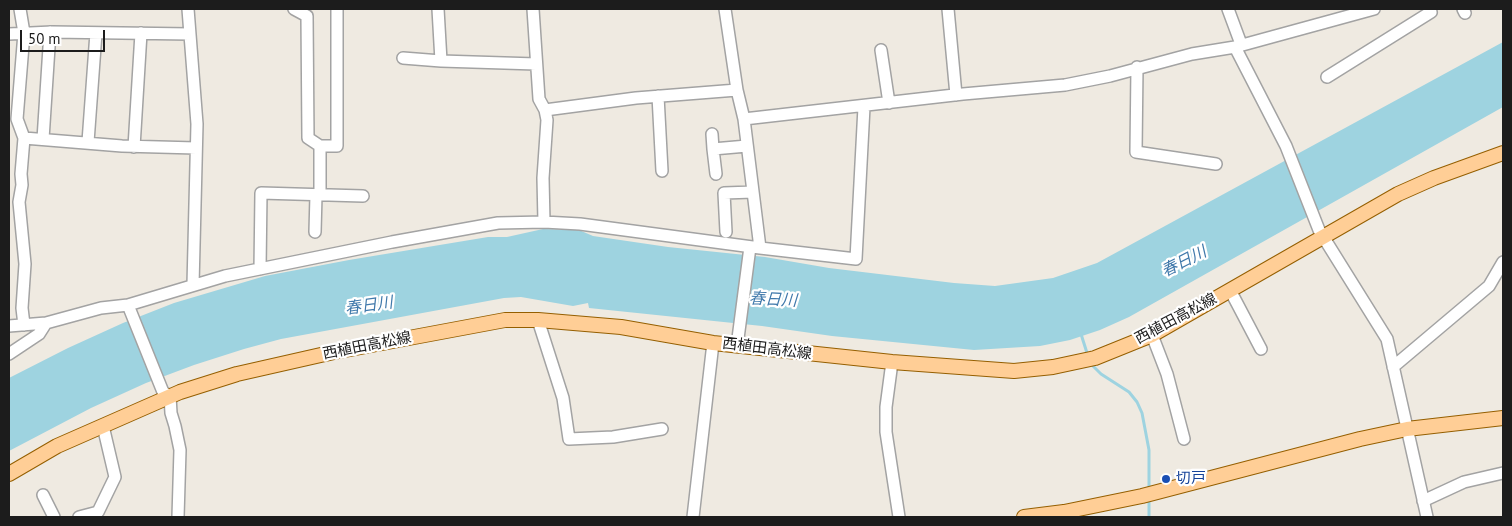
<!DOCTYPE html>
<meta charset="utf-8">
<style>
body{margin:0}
#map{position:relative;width:1512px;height:526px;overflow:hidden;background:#efeae1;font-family:"PT Sans",sans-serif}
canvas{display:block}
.frame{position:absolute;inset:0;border:10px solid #1c1c1c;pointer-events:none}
.scale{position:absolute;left:20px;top:30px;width:85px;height:22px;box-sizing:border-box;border:2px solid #1c1c1c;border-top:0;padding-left:6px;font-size:15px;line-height:18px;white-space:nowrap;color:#1c1c1c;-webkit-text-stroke:4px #fff;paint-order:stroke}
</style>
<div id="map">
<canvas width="1512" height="526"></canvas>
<div class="frame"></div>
<div class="scale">50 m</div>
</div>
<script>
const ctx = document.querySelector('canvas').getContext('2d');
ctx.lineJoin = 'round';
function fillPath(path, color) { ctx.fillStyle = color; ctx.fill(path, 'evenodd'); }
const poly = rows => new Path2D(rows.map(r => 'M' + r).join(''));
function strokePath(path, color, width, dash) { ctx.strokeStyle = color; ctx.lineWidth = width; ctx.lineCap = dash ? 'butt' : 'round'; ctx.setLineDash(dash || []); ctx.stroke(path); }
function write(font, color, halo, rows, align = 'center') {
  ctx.font = font + ' "PT Sans","Noto Sans JP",sans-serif'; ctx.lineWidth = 4.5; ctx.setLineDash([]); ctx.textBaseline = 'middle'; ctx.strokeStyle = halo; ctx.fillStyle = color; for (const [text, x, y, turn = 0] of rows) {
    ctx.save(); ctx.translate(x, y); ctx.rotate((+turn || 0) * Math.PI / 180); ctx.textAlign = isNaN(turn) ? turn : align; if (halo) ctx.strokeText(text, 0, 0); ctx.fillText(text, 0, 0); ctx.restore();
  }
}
fillPath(poly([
 [1503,42,1503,107,1129,317,1100,330,1070,340,1040,346,974,350,832,336,762,326,589,308,588,303,573,306,521,297,504,298,281,339,244,349,194,365,146,383,91,408,9,451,9,378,68,348,123,323,174,303,265,276,349,260,488,237,507,237,543,229,579,230,593,236,668,247,765,257,829,268,954,283,995,286,1053,278,1097,263]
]), '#9ed3e0');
strokePath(poly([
 [1081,334,1087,353],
 [1093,366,1101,374,1129,392,1137,402,1142,413,1149,450,1149,489],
 [1149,498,1149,517]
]), '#9ed3e0', 3);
const minor = poly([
 [20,9,24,33,17,119,24,138,122,146,196,148],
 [188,9,197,124,193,285],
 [294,9,307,16,308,138,320,146,320,195],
 [438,9,441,61],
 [533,9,539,99,545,110,547,120,543,178,544,222],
 [948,9,956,95],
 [1228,9,1241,44],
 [1463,9,1465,13],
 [9,34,52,32,190,34],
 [1235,47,1286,146,1319,230,1387,339,1427,517],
 [881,50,889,103],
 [403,58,441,61,536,64],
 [1137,67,1136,152,1216,164],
 [1327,77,1431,12,1430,9],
 [658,96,662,171],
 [545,110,636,98,737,90],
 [744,119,963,94,1065,85,1110,76,1192,54,1235,47,1374,9],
 [712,134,713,149],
 [43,139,50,32],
 [88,142,96,33],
 [320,146,337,146,337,9],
 [134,147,141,33],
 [716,174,713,149,747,146],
 [315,232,316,195],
 [726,232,724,193,753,192],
 [760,248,856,259,864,107],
 [260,269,261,193,363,196],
 [1230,290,1261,349],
 [538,320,563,398,569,439,613,437,662,429],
 [24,325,22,308,25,264,19,202,22,185,21,174,24,138],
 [9,326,46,323,101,308,128,305],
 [1152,335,1167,374,1184,439],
 [737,346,750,247],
 [9,354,39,334,46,323],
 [892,362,886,407,886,432,899,517],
 [1393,367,1489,286,1503,262],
 [43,495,54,517],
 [1423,501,1464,482,1503,473],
 [79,517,98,512,115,477,103,426],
 [178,517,180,450,175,426,171,413,170,396,163,392,128,305,225,276,392,242,498,223,544,222,580,224,760,248,744,119,737,90,725,9],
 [693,517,713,343]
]);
const major = poly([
 [9,474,57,446,180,392,237,374,334,352,505,320,538,320,621,327,713,343,892,362,1014,371,1053,367,1095,358,1152,335,1398,194,1434,178,1503,153],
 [1024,517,1064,512,1142,496,1360,439,1407,429,1503,418]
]);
strokePath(minor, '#a3a3a3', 14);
strokePath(major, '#955f00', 16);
strokePath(minor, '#fff', 11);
strokePath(major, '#ffce96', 14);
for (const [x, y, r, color] of [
 [1166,479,5,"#1a4fb4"]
]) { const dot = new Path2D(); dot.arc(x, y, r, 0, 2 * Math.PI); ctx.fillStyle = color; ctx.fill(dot); strokePath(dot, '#fff', 2); }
write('15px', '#1c1c1c', '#fff', [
 ["西植田高松線",1176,319,-28],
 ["西植田高松線",367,346,-11],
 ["西植田高松線",767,349,7]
]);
write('15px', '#164399', '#fff', [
 ["切戸",1176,479]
], 'left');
write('italic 16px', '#4079ab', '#fff', [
 ["春日川",1184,262,-27],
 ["春日川",773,300,3],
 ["春日川",369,306,-8]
]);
</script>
